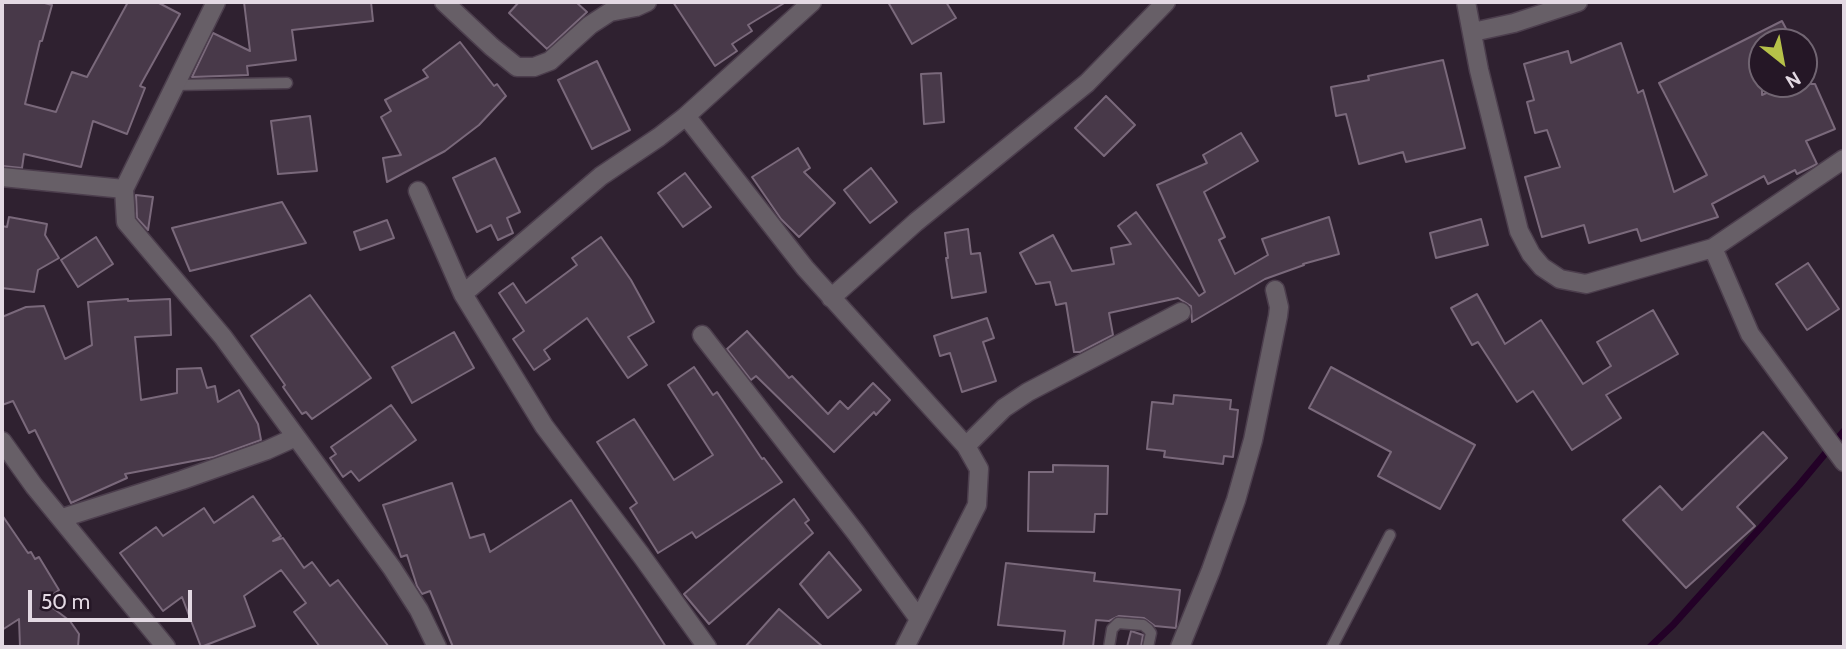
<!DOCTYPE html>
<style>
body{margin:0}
#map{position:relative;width:1846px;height:649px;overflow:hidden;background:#2f2130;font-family:Cabin,sans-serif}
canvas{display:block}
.frame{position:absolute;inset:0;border:4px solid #e3d9e3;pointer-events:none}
.north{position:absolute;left:1748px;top:28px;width:70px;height:70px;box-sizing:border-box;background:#251726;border:2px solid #716572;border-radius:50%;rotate:149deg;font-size:19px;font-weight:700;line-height:28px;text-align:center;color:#e3d9e3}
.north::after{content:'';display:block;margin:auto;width:24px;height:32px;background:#b6c149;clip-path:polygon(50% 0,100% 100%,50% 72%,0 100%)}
.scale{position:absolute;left:28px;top:590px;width:164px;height:32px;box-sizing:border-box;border:4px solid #e3d9e3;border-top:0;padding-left:9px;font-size:21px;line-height:24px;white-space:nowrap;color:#e3d9e3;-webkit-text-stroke:5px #251726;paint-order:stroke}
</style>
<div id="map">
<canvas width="1846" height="649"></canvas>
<div class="frame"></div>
<div class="north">N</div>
<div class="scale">50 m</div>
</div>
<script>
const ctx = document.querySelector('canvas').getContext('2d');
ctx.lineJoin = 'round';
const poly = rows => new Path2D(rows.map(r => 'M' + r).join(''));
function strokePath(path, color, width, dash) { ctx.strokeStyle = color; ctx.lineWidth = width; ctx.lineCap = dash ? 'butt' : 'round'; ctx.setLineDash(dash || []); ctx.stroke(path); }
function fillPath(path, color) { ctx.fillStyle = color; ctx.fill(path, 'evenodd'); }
strokePath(poly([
 [1650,647,1673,625,1799,485,1844,431]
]), '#230127', 7);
const building = poly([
 [2,2,41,2,52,5,42,41,40,41,25,104,56,112,72,72,87,77,128,2,157,2,180,14,140,86,145,88,127,134,93,121,81,167,24,154,22,168,2,166,2,2],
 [244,2,371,2,373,21,292,30,296,60,247,66,248,75,192,77,213,33,250,51,244,2],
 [519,2,576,2,587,12,547,49,509,13,519,2],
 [673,2,786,2,748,25,752,31,732,44,737,51,715,66,673,2],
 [888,2,946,2,956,18,912,44,888,2],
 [1782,21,1793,42,1762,42,1762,95,1786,84,1815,84,1835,129,1806,141,1817,164,1797,174,1795,170,1768,184,1764,176,1712,204,1718,217,1641,241,1637,229,1589,243,1584,225,1542,237,1525,177,1560,167,1547,130,1535,133,1527,102,1534,100,1524,64,1568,51,1571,63,1621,43,1638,93,1643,90,1674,192,1707,175,1659,83,1782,21],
 [460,42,494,86,497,84,506,96,479,125,445,151,387,182,383,158,401,155,381,117,391,111,385,100,428,77,423,70,460,42],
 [1443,60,1465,148,1406,162,1403,152,1359,164,1346,114,1336,116,1331,87,1369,80,1368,76,1443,60],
 [597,61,630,130,592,149,558,80,597,61],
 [941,73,944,122,924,124,921,74,941,73],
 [1106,96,1135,125,1104,156,1075,128,1106,96],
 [310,116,317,171,278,174,271,121,310,116],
 [1241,133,1258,161,1204,192,1225,237,1219,240,1235,274,1268,255,1262,239,1329,217,1339,254,1303,264,1304,265,1265,279,1192,322,1191,306,1178,298,1109,313,1113,335,1080,352,1074,352,1066,303,1056,305,1050,282,1036,284,1020,253,1053,235,1072,271,1114,264,1111,248,1131,244,1118,226,1136,212,1199,296,1205,292,1157,185,1207,163,1203,155,1241,133],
 [798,148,810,168,804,172,835,203,799,237,781,219,752,177,798,148],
 [495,158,520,212,507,218,513,233,498,240,491,225,477,232,453,178,495,158],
 [871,168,897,202,870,223,844,190,871,168],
 [685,173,711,207,683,227,658,193,685,173],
 [136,195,153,197,148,230,137,218,136,195],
 [282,202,306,243,190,271,172,228,282,202],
 [9,217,47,224,45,235,59,258,38,270,34,292,2,288,2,226,7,227,9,217],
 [1481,219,1488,245,1436,258,1430,233,1481,219],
 [387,220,394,238,360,250,354,232,387,220],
 [968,229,971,254,980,253,986,292,952,298,946,258,948,258,945,233,968,229],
 [96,237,113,264,78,287,61,260,96,237],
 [601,237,631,280,654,322,628,337,647,365,628,378,587,318,544,350,550,359,534,370,513,339,524,331,499,293,513,283,526,303,577,265,572,258,601,237],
 [1808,263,1839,309,1807,330,1776,284,1808,263],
 [1477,294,1505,344,1541,320,1583,384,1611,366,1597,342,1653,310,1678,354,1606,395,1621,418,1572,450,1533,391,1517,402,1478,342,1472,345,1451,308,1477,294],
 [310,295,371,378,312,419,306,412,302,414,283,387,285,385,251,336,310,295],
 [128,299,128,301,170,299,171,335,135,337,141,400,177,393,177,369,201,368,207,388,215,386,218,402,239,390,258,424,261,440,214,457,125,474,127,478,71,503,35,430,29,433,13,401,2,405,2,317,26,307,44,306,65,359,92,345,88,302,128,299],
 [987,318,994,338,983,342,996,381,962,392,950,353,940,356,934,336,987,318],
 [747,331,789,378,792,376,828,414,840,401,848,409,873,383,890,400,876,415,874,412,834,452,756,376,751,380,727,349,747,331],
 [454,332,474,368,412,403,392,367,454,332],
 [694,367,713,395,717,392,762,459,764,458,782,482,696,538,692,532,658,553,630,508,637,503,597,442,634,419,674,480,713,455,668,385,694,367],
 [1331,367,1475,445,1440,509,1378,476,1391,452,1309,408,1331,367],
 [1174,395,1231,400,1230,409,1238,410,1233,457,1224,456,1223,464,1164,457,1165,451,1147,449,1152,402,1173,404,1174,395],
 [391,405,416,440,359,481,351,471,343,477,330,458,336,454,331,447,391,405],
 [1763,432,1787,458,1737,507,1755,526,1686,588,1623,520,1660,486,1682,510,1763,432],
 [1053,465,1108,466,1107,514,1095,514,1094,532,1028,531,1029,472,1053,472,1053,465],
 [452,483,470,538,484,534,490,552,571,500,666,647,453,647,430,591,422,594,417,586,407,555,401,557,383,505,452,483],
 [253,496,281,536,273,541,283,538,304,568,312,562,330,586,338,580,389,647,320,647,294,612,306,603,281,570,244,596,255,626,201,647,182,597,163,611,120,553,156,527,163,536,204,508,214,523,253,496],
 [794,499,809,520,805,523,813,533,709,624,684,594,794,499],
 [2,515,28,553,31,552,35,559,39,557,59,590,54,594,55,596,45,602,70,621,79,634,78,647,20,647,19,619,2,630,2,515],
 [829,552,861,590,828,618,800,584,829,552],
 [1006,563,1095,573,1094,581,1180,590,1176,626,1176,628,1155,626,1144,618,1119,616,1109,621,1096,620,1093,647,1063,647,1065,631,998,625,1006,563],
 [779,609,808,634,823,647,745,647,779,609],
 [1131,631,1143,635,1141,647,1127,647,1131,631]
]);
fillPath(building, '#483949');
strokePath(building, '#7a697b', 2);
const service = poly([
 [175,85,287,83],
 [1109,647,1112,629,1118,623,1143,625,1148,629,1151,633,1148,647],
 [1332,647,1390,535]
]);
const minor = poly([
 [444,2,492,47,517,67,534,67,550,61,590,25,610,12,636,7,647,2],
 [812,2,686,116,805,268,966,446,979,469,977,505,905,647],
 [1466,2,1479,70,1519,231,1531,254,1542,267,1560,279,1586,284,1713,248,1844,159],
 [1473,32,1514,23,1578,2],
 [2,177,124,189,216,2],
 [124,189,126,222,223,337,392,568,419,610,437,647],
 [418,191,463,294,544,426,641,555,707,647],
 [1713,248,1750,334,1844,462],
 [463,294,601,176,659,137,686,116],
 [831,298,916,222,1087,83,1166,2],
 [702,335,856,533,919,619],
 [2,441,34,486,166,647],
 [966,446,1004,408,1028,392,1181,312],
 [62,518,182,480,267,450,296,437],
 [1180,647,1211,570,1236,500,1253,440,1278,316,1279,307,1275,290]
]);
strokePath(service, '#4c3e4d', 13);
strokePath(minor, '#4c3e4d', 21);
strokePath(service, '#675f67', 10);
strokePath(minor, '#675f67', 18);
</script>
